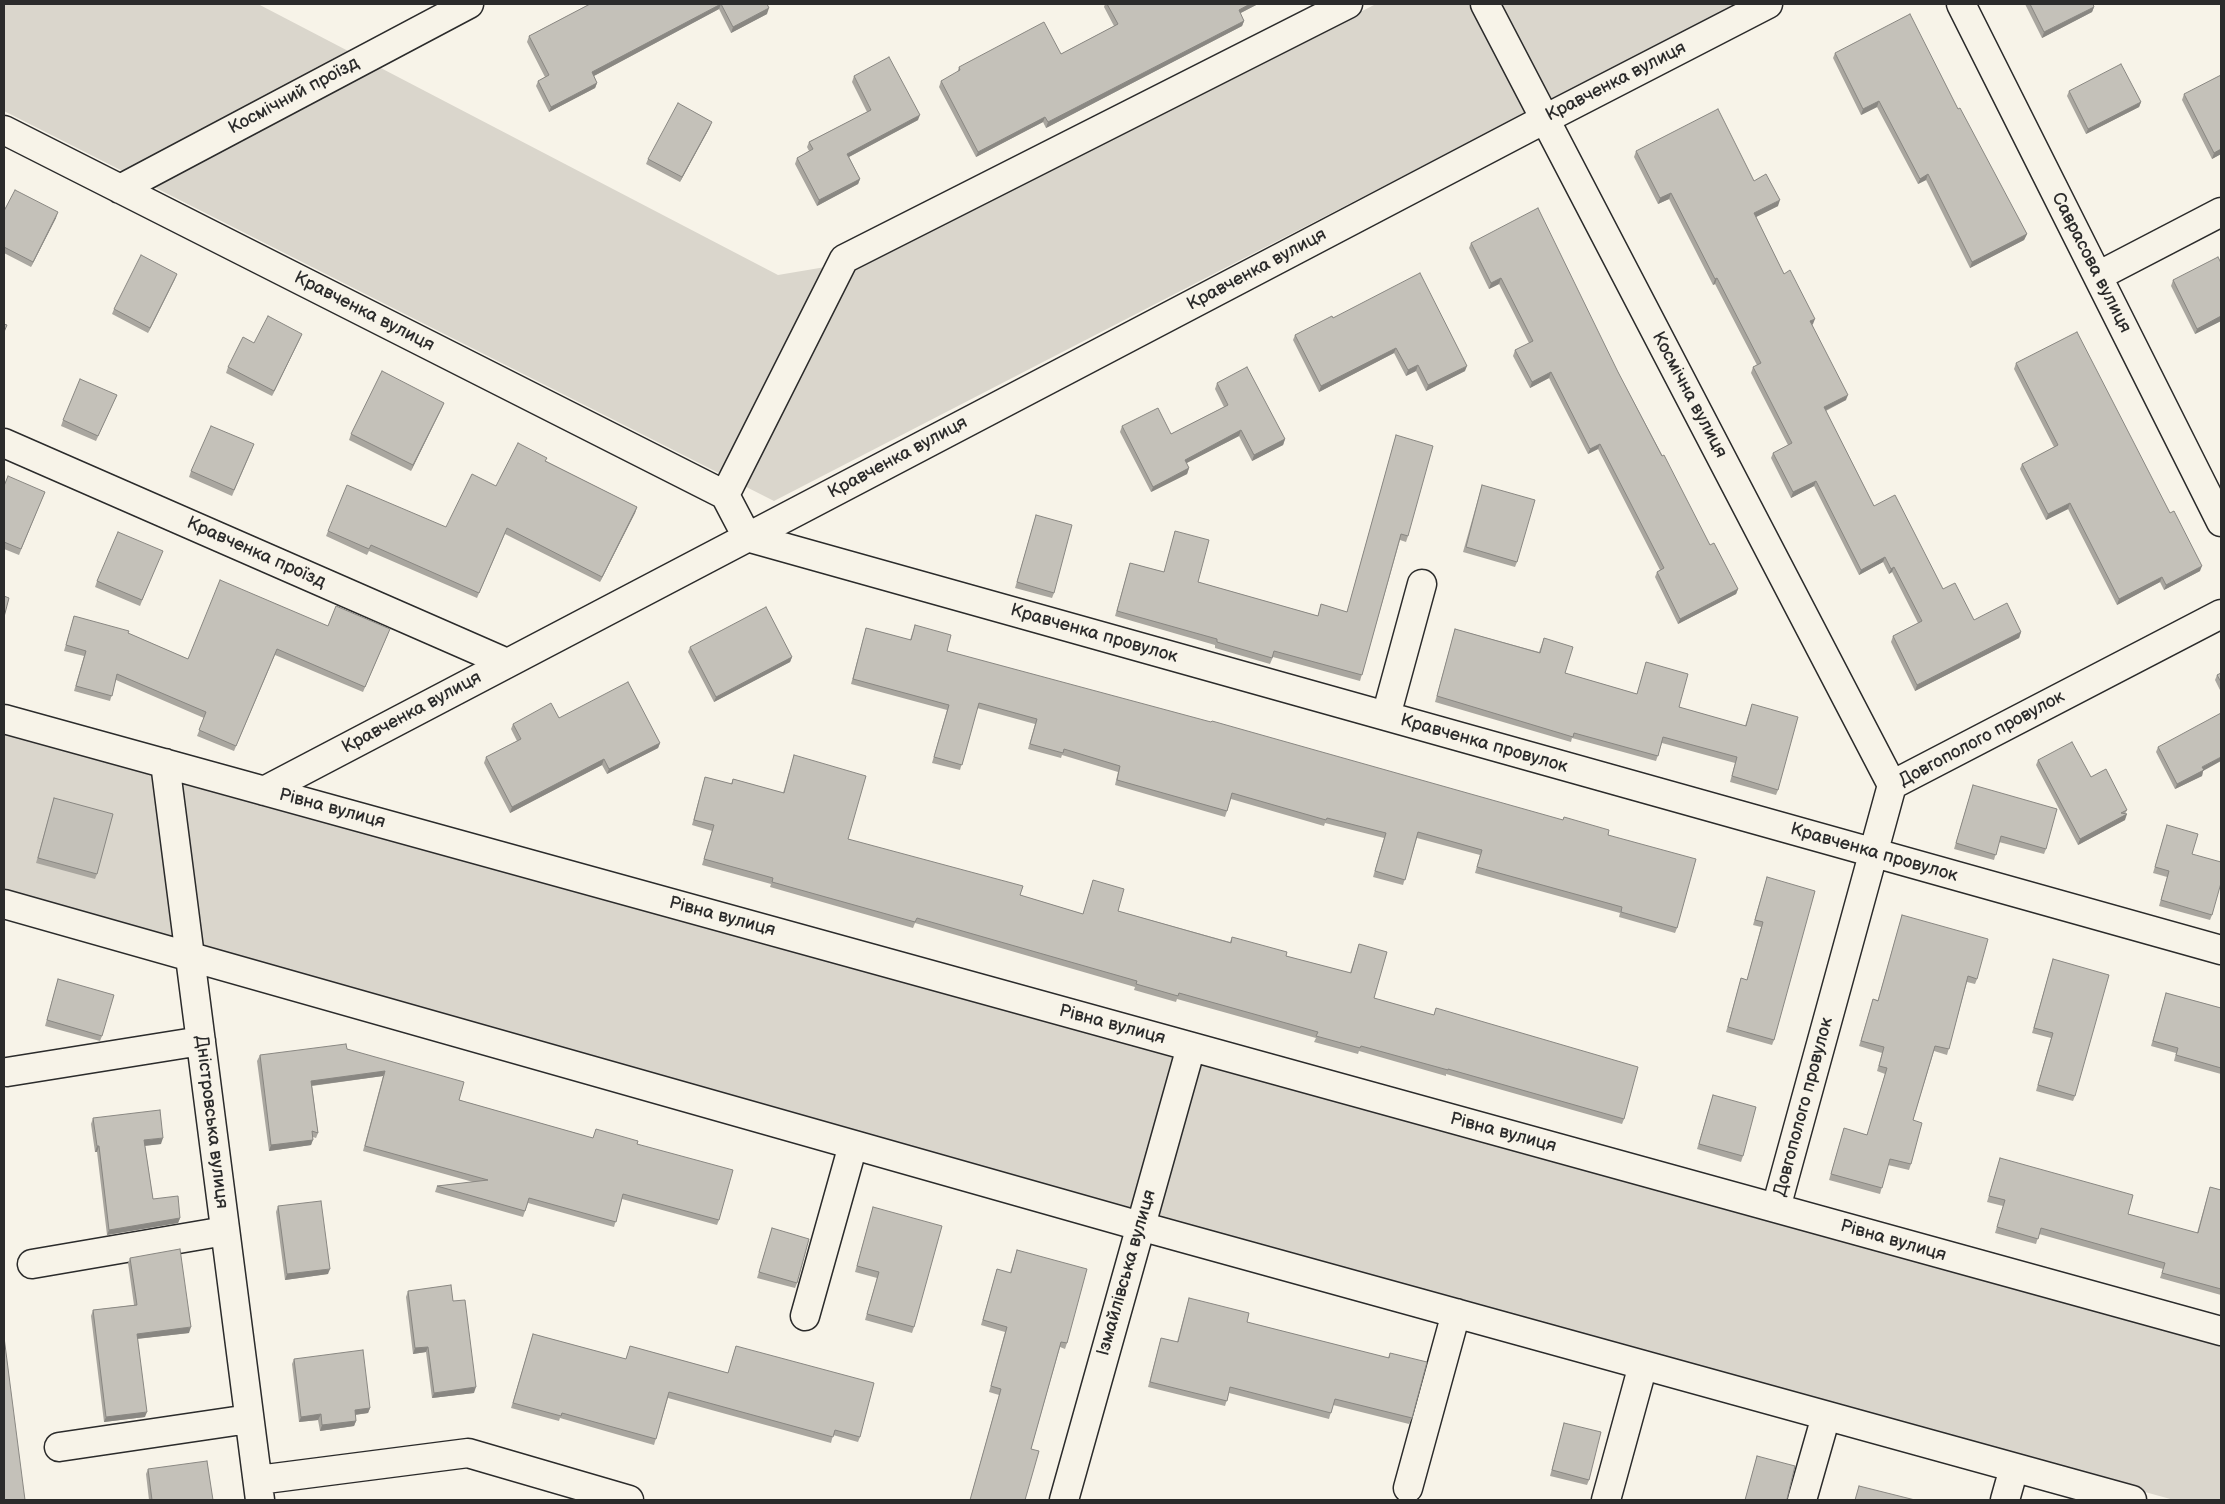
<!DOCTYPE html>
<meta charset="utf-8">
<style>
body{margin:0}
#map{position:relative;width:2225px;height:1504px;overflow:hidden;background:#f7f3e8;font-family:"Balsamiq Sans",sans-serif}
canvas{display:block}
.frame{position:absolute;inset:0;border:5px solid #2b2b2b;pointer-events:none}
</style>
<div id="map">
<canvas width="2225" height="1504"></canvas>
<div class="frame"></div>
</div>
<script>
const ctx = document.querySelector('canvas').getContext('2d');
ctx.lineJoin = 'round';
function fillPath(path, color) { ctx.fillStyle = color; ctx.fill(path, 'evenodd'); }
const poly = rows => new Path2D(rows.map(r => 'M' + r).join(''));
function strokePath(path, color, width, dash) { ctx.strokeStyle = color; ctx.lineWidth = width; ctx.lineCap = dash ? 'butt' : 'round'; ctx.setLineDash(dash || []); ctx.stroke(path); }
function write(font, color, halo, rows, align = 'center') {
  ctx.font = font + ' "Balsamiq Sans",sans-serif'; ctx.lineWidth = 5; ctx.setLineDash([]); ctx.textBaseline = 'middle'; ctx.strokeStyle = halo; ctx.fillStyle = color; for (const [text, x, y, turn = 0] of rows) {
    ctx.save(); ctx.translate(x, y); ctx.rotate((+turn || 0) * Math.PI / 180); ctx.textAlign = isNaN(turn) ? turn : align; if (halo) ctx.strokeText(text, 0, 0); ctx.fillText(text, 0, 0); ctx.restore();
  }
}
fillPath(poly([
 [4,4,258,4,778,275,867,260,1376,4,1736,4,774,501,4,111],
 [4,726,2221,1340,2221,1500,2174,1500,1156,1220,4,892]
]), '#dad6cc');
const minor = poly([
 [1485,4,1892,785],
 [1961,4,2221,522],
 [4,130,725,495,747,537,2221,950],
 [120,189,469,4],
 [2098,276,2221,212],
 [4,443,507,663],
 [725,495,844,259,1348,4],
 [1386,716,1422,584],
 [4,719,2221,1331],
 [165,763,260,1500],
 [264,791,1545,119,1768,4],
 [4,904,1140,1226,2132,1500],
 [7,1072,201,1041],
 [1776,1208,1892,785,2221,614],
 [32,1264,225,1231],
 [805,1316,853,1145],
 [59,1447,249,1419],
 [258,1480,468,1453,629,1500],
 [1408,1488,1456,1313],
 [1064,1500,1191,1047],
 [1606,1500,1643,1365],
 [1802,1500,1826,1416],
 [2005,1500,2014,1468]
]);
strokePath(minor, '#2b2b2b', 31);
strokePath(minor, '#f7f3e8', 28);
fillPath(poly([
 [590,4,767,4,767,14,731,33,719,9,594,76,597,83,595,88,549,112,536,86,538,81,545,77,527,42,529,36],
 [1105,4,1258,4,1240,13,1244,21,1242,26,1046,128,1043,122,976,157,939,87,941,81,957,73,959,67,1061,54,1114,26,1104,7],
 [2025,4,2093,4,2094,7,2092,12,2042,38],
 [1835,53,1958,109,2027,234,2024,240,1970,268,1926,180,1918,184,1877,107,1861,115,1833,58],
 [854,76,918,120,849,157,860,179,858,184,817,206,795,164,797,158,809,151,807,147,809,142,867,112,852,82],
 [2069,91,2141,102,2139,107,2086,134,2067,96],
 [2184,94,2221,154,2212,159,2182,100],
 [710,127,680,182,646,164,648,159],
 [1636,151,1754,181,1778,206,1756,217,1784,274,1813,324,1812,325,1846,400,1826,411,1874,506,1943,589,1974,620,2021,632,2019,638,1915,691,1891,642,1893,636,1918,623,1892,572,1889,574,1883,562,1859,575,1814,486,1791,498,1771,458,1773,453,1788,445,1751,373,1753,367,1757,365,1715,284,1713,285,1669,199,1658,204,1634,157],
 [4,211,56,218,31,267,4,253],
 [1471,243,1618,372,1710,545,1738,589,1736,594,1678,624,1655,577,1657,572,1660,570,1598,449,1588,454,1549,378,1530,388,1513,356,1515,350,1529,343,1499,284,1489,289,1469,248],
 [2221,263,2221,321,2195,334,2171,286,2173,280],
 [175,279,148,333,112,314,114,309],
 [1333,318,1465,371,1426,391,1416,371,1406,376,1394,353,1319,392,1293,340,1295,335],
 [302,334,272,396,226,373,228,367,254,343],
 [2016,363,2200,571,2164,590,2160,582,2117,605,2068,509,2046,520,2020,469,2022,464,2054,447,2014,369],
 [1217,383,1285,439,1283,445,1252,461,1239,436,1186,463,1189,468,1187,474,1151,492,1120,432,1122,426,1171,434,1224,407,1215,389],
 [117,395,96,441,61,426,63,420],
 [444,403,411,471,349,440,351,434],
 [1396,435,1408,536,1406,542,1400,540,1360,681,1273,657,1270,664,1215,648,1215,645,1115,616,1130,563,1164,572,1175,531,1198,582,1318,616,1321,604,1347,612],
 [252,450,232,496,189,477,191,471],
 [546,461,637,507,635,513,600,582,505,534,477,598,369,551,367,555,326,536,328,531,446,527,496,486],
 [1482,485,1517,562,1515,567,1463,552],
 [4,486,45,492,19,555,4,549],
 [1036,515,1054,593,1052,598,1015,588],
 [160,556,140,606,95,587,97,581],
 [74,616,128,633,188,659,328,626,388,634,363,692,275,655,234,751,197,736,204,718,116,680,110,701,74,691,84,656,64,651],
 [915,625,947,651,1608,835,1677,928,1675,933,1619,917,1620,913,1475,873,1480,855,1417,838,1403,885,1373,877,1384,838,1325,823,1324,826,1231,799,1225,817,1115,785,1118,772,1062,755,1061,758,1028,749,1035,724,977,708,960,770,932,763,947,710,851,684,866,628,910,640],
 [1455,629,1539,652,1544,638,1565,673,1637,694,1646,662,1679,707,1745,726,1752,704,1778,790,1776,795,1730,782,1735,763,1662,743,1656,761,1572,738,1571,742,1435,702],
 [690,647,792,657,790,662,714,702,688,652],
 [2221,673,2221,692,2215,680,2217,675],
 [559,718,660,743,658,748,607,774,602,765,510,813,484,763,486,757,517,741,511,729,513,724],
 [2158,747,2203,771,2202,776,2175,789,2156,752],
 [794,755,848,839,1020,895,1083,914,1093,880,1118,911,1230,942,1232,937,1286,956,1350,973,1359,944,1374,998,1434,1015,1436,1008,1624,1119,1622,1124,1446,1074,1446,1076,1359,1051,1358,1054,1314,1042,1316,1038,1177,999,1176,1002,1134,990,1135,987,915,923,913,928,770,887,771,884,702,865,712,831,692,825,705,777,731,784,733,779,783,793],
 [2038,760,2091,777,2127,810,2125,814,2125,820,2078,845,2036,765],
 [1973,785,2046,849,2044,854,1999,842,1994,860,1954,849],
 [54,798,97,874,95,879,36,863],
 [2167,825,2192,854,2212,915,2210,920,2159,906,2167,877,2153,873],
 [1767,877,1774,1040,1772,1045,1726,1032,1741,978,1747,980,1761,927,1753,925],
 [1902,915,1977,979,1975,984,1967,982,1947,1055,1934,1051,1913,1120,1911,1164,1909,1170,1888,1165,1880,1194,1829,1180,1844,1128,1867,1135,1885,1074,1877,1071,1882,1053,1859,1046,1873,999,1878,1000],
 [2053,959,2075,1096,2073,1101,2036,1091,2051,1038,2032,1033],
 [58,979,102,1036,100,1041,45,1026],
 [2166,993,2221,1008,2221,1074,2174,1061,2176,1053,2151,1046],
 [347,1049,459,1100,593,1138,637,1144,719,1220,717,1225,622,1199,614,1227,528,1203,523,1217,435,1192,437,1186,473,1182,363,1151,383,1076,312,1086,318,1133,316,1138,313,1137,311,1145,269,1151,257,1061,260,1055],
 [1713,1095,1743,1156,1741,1162,1697,1149],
 [93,1118,161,1144,145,1146,153,1199,180,1218,178,1223,107,1235,97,1152,95,1152,91,1124],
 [2000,1158,2128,1214,2197,1233,2210,1187,2221,1190,2221,1295,2160,1278,2163,1269,2039,1234,2036,1244,1995,1233,2003,1206,1987,1202],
 [278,1206,328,1274,285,1280,276,1212],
 [873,1207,914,1327,912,1333,865,1320,877,1278,855,1272],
 [772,1228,797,1283,795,1288,757,1278],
 [1017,1250,1067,1343,1065,1349,1060,1347,1031,1449,1025,1500,970,1500,999,1395,989,1392,1005,1332,981,1325,997,1269,1010,1273],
 [130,1258,189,1333,137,1339,145,1417,104,1422,91,1316,93,1310,134,1305,128,1263],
 [408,1291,453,1301,474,1393,432,1398,426,1352,413,1354,406,1297],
 [1189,1298,1247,1322,1388,1358,1390,1353,1412,1418,1409,1424,1333,1405,1329,1419,1229,1393,1225,1406,1148,1387,1161,1338,1177,1342],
 [533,1334,626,1359,630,1346,728,1373,736,1346,860,1437,858,1442,833,1435,831,1443,668,1398,654,1445,560,1418,559,1421,511,1408],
 [294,1359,370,1408,368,1413,355,1415,356,1421,354,1426,320,1431,318,1420,299,1422,292,1364],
 [1564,1423,1589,1480,1587,1485,1550,1476],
 [1757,1456,1787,1499,1788,1500,1745,1500],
 [148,1469,213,1500,149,1500,146,1474]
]), '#a9a69f');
fillPath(poly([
 [721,4,719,9,590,78,592,72],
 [1250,4,1258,4,1237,15,1239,10],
 [2094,7,2092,12,2042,38,2044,32],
 [769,8,767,14,731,33,733,27],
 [1244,21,1242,26,1046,128,1048,122],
 [597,83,595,88,549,112,551,107],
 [1879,101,1877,107,1861,115,1863,109],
 [2141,102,2139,107,2086,134,2088,129],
 [920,115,918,120,845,159,847,154],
 [1045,117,1043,122,976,157,978,152],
 [712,122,710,127,680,182,682,177],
 [2221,149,2221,154,2212,159,2214,153],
 [1928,174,1926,180,1918,184,1920,179],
 [860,179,858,184,817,206,819,200],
 [1671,193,1669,199,1658,204,1660,198],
 [1780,200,1778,206,1752,219,1754,213],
 [58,212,56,218,31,267,33,262],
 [2027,234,2024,240,1970,268,1972,262],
 [177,274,175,279,148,333,150,328],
 [1501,278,1499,284,1489,289,1491,283],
 [1717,278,1715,284,1713,285,1715,279],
 [2221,316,2221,321,2195,334,2197,329],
 [1815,319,1813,324,1808,327,1810,321],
 [302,334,300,339,272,396,274,391],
 [1396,348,1394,353,1319,392,1321,386],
 [1418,365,1416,371,1406,376,1408,370],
 [1467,366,1465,371,1426,391,1428,385],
 [1551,372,1549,378,1530,388,1532,382],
 [1848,395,1846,400,1822,412,1824,407],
 [444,403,442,408,411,471,413,465],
 [1241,430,1239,436,1183,465,1185,460],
 [1285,439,1283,445,1252,461,1254,455],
 [1600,444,1598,449,1588,454,1590,449],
 [1189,468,1187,474,1151,492,1153,487],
 [1816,481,1814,486,1791,498,1793,492],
 [2070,503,2068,509,2046,520,2048,514],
 [637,507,635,513,600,582,602,577],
 [1885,557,1883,562,1859,575,1861,570],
 [2202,566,2200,571,2164,590,2166,585],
 [1894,567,1892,572,1889,574,1891,569],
 [2162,577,2160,582,2117,605,2119,599],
 [1738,589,1736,594,1678,624,1680,619],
 [2021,632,2019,638,1915,691,1917,685],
 [792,657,790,662,714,702,716,697],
 [660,743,658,748,607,774,609,769],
 [2221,757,2221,761,2203,771,2202,776,2175,789,2177,784,2202,767],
 [604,759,602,765,510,813,512,807],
 [2127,814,2125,820,2078,845,2080,839],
 [385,1071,383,1076,309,1086,311,1081],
 [163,1138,161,1144,142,1146,144,1140],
 [313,1140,311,1145,269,1151,271,1145],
 [97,1146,99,1146,97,1152,95,1152],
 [180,1218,178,1223,107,1235,109,1230],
 [330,1269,328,1274,285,1280,287,1274],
 [191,1327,189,1333,135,1339,137,1334],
 [428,1347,426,1352,413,1354,415,1348],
 [476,1387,474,1393,432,1398,434,1393],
 [370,1408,368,1413,353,1415,355,1410],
 [147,1412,145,1417,104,1422,106,1417],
 [321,1414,318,1420,299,1422,301,1417],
 [356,1421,354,1426,320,1431,322,1425]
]), '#898782');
const building = poly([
 [590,4,767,4,769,8,733,27,721,4,592,72,597,83,551,107,538,81,549,75,529,36,590,4],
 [1107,4,1250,4,1239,10,1244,21,1048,122,1045,117,978,152,941,81,960,70,959,67,1044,22,1061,54,1118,24,1107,4],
 [2030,4,2093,4,2094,7,2044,32,2030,4],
 [1910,14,1958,109,1960,108,2027,234,1972,262,1928,174,1920,179,1879,101,1863,109,1835,53,1910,14],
 [889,57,920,115,847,154,860,179,819,200,797,158,813,149,809,142,871,110,854,76,889,57],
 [2121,64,2141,102,2088,129,2069,91,2121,64],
 [2221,75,2221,149,2214,153,2184,94,2221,75],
 [678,103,712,122,682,177,648,159,678,103],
 [1718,109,1754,181,1766,174,1780,200,1754,213,1784,274,1790,270,1815,319,1810,321,1848,395,1824,407,1874,506,1895,495,1943,589,1955,583,1974,620,2007,603,2021,632,1917,685,1893,636,1922,621,1894,567,1891,569,1885,557,1861,570,1816,481,1793,492,1773,453,1792,443,1753,367,1761,363,1717,278,1715,279,1671,193,1660,198,1636,151,1718,109],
 [15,190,58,212,33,262,4,247,4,211,15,190],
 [1538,208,1618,372,1662,456,1664,455,1710,545,1714,543,1738,589,1680,619,1657,572,1664,568,1600,444,1590,449,1551,372,1532,382,1515,350,1533,341,1501,278,1491,283,1471,243,1538,208],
 [141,255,177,274,150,328,114,309,141,255],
 [2218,257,2221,263,2221,316,2197,329,2173,280,2218,257],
 [1420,273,1467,366,1428,385,1418,365,1408,370,1396,348,1321,386,1295,335,1332,316,1333,318,1420,273],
 [268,316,302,334,274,391,228,367,243,337,254,343,268,316],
 [4,324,7,325,4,332,4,324],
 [2077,332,2170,513,2174,511,2202,566,2166,585,2162,577,2119,599,2070,503,2048,514,2022,464,2058,445,2016,363,2077,332],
 [1247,367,1285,439,1254,455,1241,430,1185,460,1189,468,1153,487,1122,426,1158,408,1171,434,1228,405,1217,383,1247,367],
 [382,371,444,403,413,465,351,434,382,371],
 [80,379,117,395,98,436,63,420,80,379],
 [211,426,254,444,234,490,191,471,211,426],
 [1396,435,1433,446,1408,536,1401,534,1362,675,1274,651,1272,658,1217,642,1217,639,1117,611,1130,563,1164,572,1175,531,1209,540,1198,582,1318,616,1321,604,1347,612,1396,435],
 [518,443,547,458,545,461,637,507,602,577,507,528,479,593,371,545,369,549,328,531,347,485,446,527,472,474,496,486,518,443],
 [8,476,45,492,21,549,4,542,4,486,8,476],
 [1482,485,1535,500,1517,562,1466,547,1482,485],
 [1036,515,1072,525,1054,593,1017,582,1036,515],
 [118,532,163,551,142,600,97,581,118,532],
 [220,580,328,626,336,606,390,629,365,687,277,649,236,746,199,730,206,712,117,674,112,696,76,686,86,651,66,645,74,616,129,631,128,633,188,659,220,580],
 [4,596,9,598,4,617,4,596],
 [766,607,792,657,716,697,690,647,766,607],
 [915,625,951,635,947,651,1211,722,1212,721,1563,820,1564,817,1609,830,1608,835,1696,859,1677,928,1621,912,1622,907,1477,867,1482,850,1418,832,1405,880,1375,871,1386,833,1327,818,1326,820,1232,793,1227,811,1117,780,1120,766,1064,749,1063,753,1030,744,1037,719,979,703,962,765,934,757,949,705,853,679,866,628,911,640,915,625],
 [1455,629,1540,653,1544,638,1573,647,1565,673,1637,694,1646,662,1688,674,1679,707,1746,726,1752,704,1798,717,1778,790,1732,776,1737,757,1663,737,1658,756,1574,733,1573,737,1437,696,1455,629],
 [2221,673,2221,682,2217,675,2221,673],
 [628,682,660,743,609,769,604,759,512,807,486,757,521,739,513,724,551,703,559,718,628,682],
 [2221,713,2221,757,2202,767,2204,770,2177,784,2158,747,2221,713],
 [2072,742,2091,777,2106,769,2127,810,2121,813,2127,814,2080,839,2038,760,2072,742],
 [794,755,866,776,848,839,1023,886,1020,895,1083,914,1093,880,1124,889,1118,911,1231,943,1232,937,1287,952,1286,956,1351,973,1359,944,1387,952,1374,998,1434,1015,1436,1008,1638,1067,1624,1119,1448,1069,1448,1070,1361,1046,1360,1048,1316,1036,1318,1032,1179,993,1178,996,1136,984,1137,981,917,918,915,922,772,882,773,878,704,859,714,825,694,820,705,777,732,784,733,779,784,793,794,755],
 [1973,785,2057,809,2046,849,2001,836,1996,855,1956,843,1973,785],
 [54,798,113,814,97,874,38,858,54,798],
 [2167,825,2198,834,2192,854,2221,862,2221,883,2212,915,2161,900,2169,871,2155,867,2167,825],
 [1767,877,1815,891,1774,1040,1728,1027,1741,978,1747,980,1763,922,1755,920,1767,877],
 [1902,915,1988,939,1977,979,1968,976,1949,1049,1935,1046,1913,1120,1922,1123,1911,1164,1890,1159,1882,1188,1831,1174,1844,1128,1867,1135,1887,1068,1879,1066,1884,1047,1861,1041,1873,999,1878,1001,1902,915],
 [2053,959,2109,975,2075,1096,2038,1085,2053,1033,2034,1028,2053,959],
 [58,979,114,995,102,1036,47,1020,58,979],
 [2166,993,2221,1008,2221,1068,2176,1055,2178,1048,2153,1041,2166,993],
 [346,1044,347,1049,464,1082,459,1100,593,1138,596,1129,638,1141,637,1144,733,1170,719,1220,623,1194,616,1222,529,1198,525,1211,437,1186,488,1180,365,1146,385,1071,311,1081,318,1133,312,1131,313,1140,271,1145,260,1055,346,1044],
 [1713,1095,1756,1107,1743,1156,1699,1144,1713,1095],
 [160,1110,163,1138,144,1140,153,1199,178,1196,180,1218,109,1230,99,1146,97,1146,93,1118,160,1110],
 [2000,1158,2133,1195,2128,1214,2198,1233,2210,1187,2221,1190,2221,1289,2162,1273,2165,1263,2041,1228,2038,1239,1997,1227,2005,1200,1989,1196,2000,1158],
 [321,1201,330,1269,287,1274,278,1206,321,1201],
 [873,1207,942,1226,914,1327,867,1314,879,1272,857,1266,873,1207],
 [772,1228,809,1239,797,1283,759,1272,772,1228],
 [180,1249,191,1327,137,1334,147,1412,106,1417,93,1310,137,1305,130,1258,180,1249],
 [1017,1250,1087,1269,1067,1343,1061,1342,1031,1449,1039,1451,1025,1500,970,1500,1001,1389,991,1386,1007,1327,983,1320,997,1269,1011,1273,1017,1250],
 [451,1285,453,1301,465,1300,476,1387,434,1393,428,1347,415,1348,408,1291,451,1285],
 [1189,1298,1249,1313,1247,1322,1389,1358,1390,1353,1427,1362,1412,1418,1335,1399,1331,1413,1230,1387,1227,1401,1150,1382,1161,1338,1178,1342,1189,1298],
 [533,1334,626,1359,630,1346,728,1373,736,1346,874,1383,860,1437,835,1430,833,1437,669,1392,656,1439,562,1413,561,1416,513,1403,533,1334],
 [4,1337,25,1500,4,1500,4,1337],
 [363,1350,370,1408,355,1410,356,1421,322,1425,321,1414,301,1417,294,1359,363,1350],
 [1564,1423,1601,1432,1589,1480,1552,1470,1564,1423],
 [1757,1456,1795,1466,1787,1499,1788,1500,1745,1500,1757,1456],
 [207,1461,213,1500,152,1500,148,1469,207,1461],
 [1859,1486,1915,1500,1855,1500,1859,1486]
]);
fillPath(building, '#c4c1b9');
strokePath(building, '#898782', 1);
write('18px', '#2b2b2b', '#f7f3e8', [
 ["Кравченка вулиця",1616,82,-27],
 ["Космічний проїзд",294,96,-28],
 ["Саврасова вулиця",2091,263,63],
 ["Кравченка вулиця",1257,270,-28],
 ["Кравченка вулиця",364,312,27],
 ["Космічна вулиця",1689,395,62],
 ["Кравченка вулиця",898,458,-28],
 ["Кравченка проїзд",256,553,24],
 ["Кравченка провулок",1094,634,16],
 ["Кравченка вулиця",412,713,-28],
 ["Довгополого провулок",1982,739,-28],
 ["Кравченка провулок",1484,744,16],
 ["Рівна вулиця",332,809,15],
 ["Кравченка провулок",1874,853,16],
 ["Рівна вулиця",722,917,15],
 ["Рівна вулиця",1112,1025,15],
 ["Довгополого провулок",1804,1107,-75],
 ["Дністровська вулиця",211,1122,83],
 ["Рівна вулиця",1503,1133,15],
 ["Рівна вулиця",1893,1241,16],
 ["Ізмайлівська вулиця",1127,1273,-74]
]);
</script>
